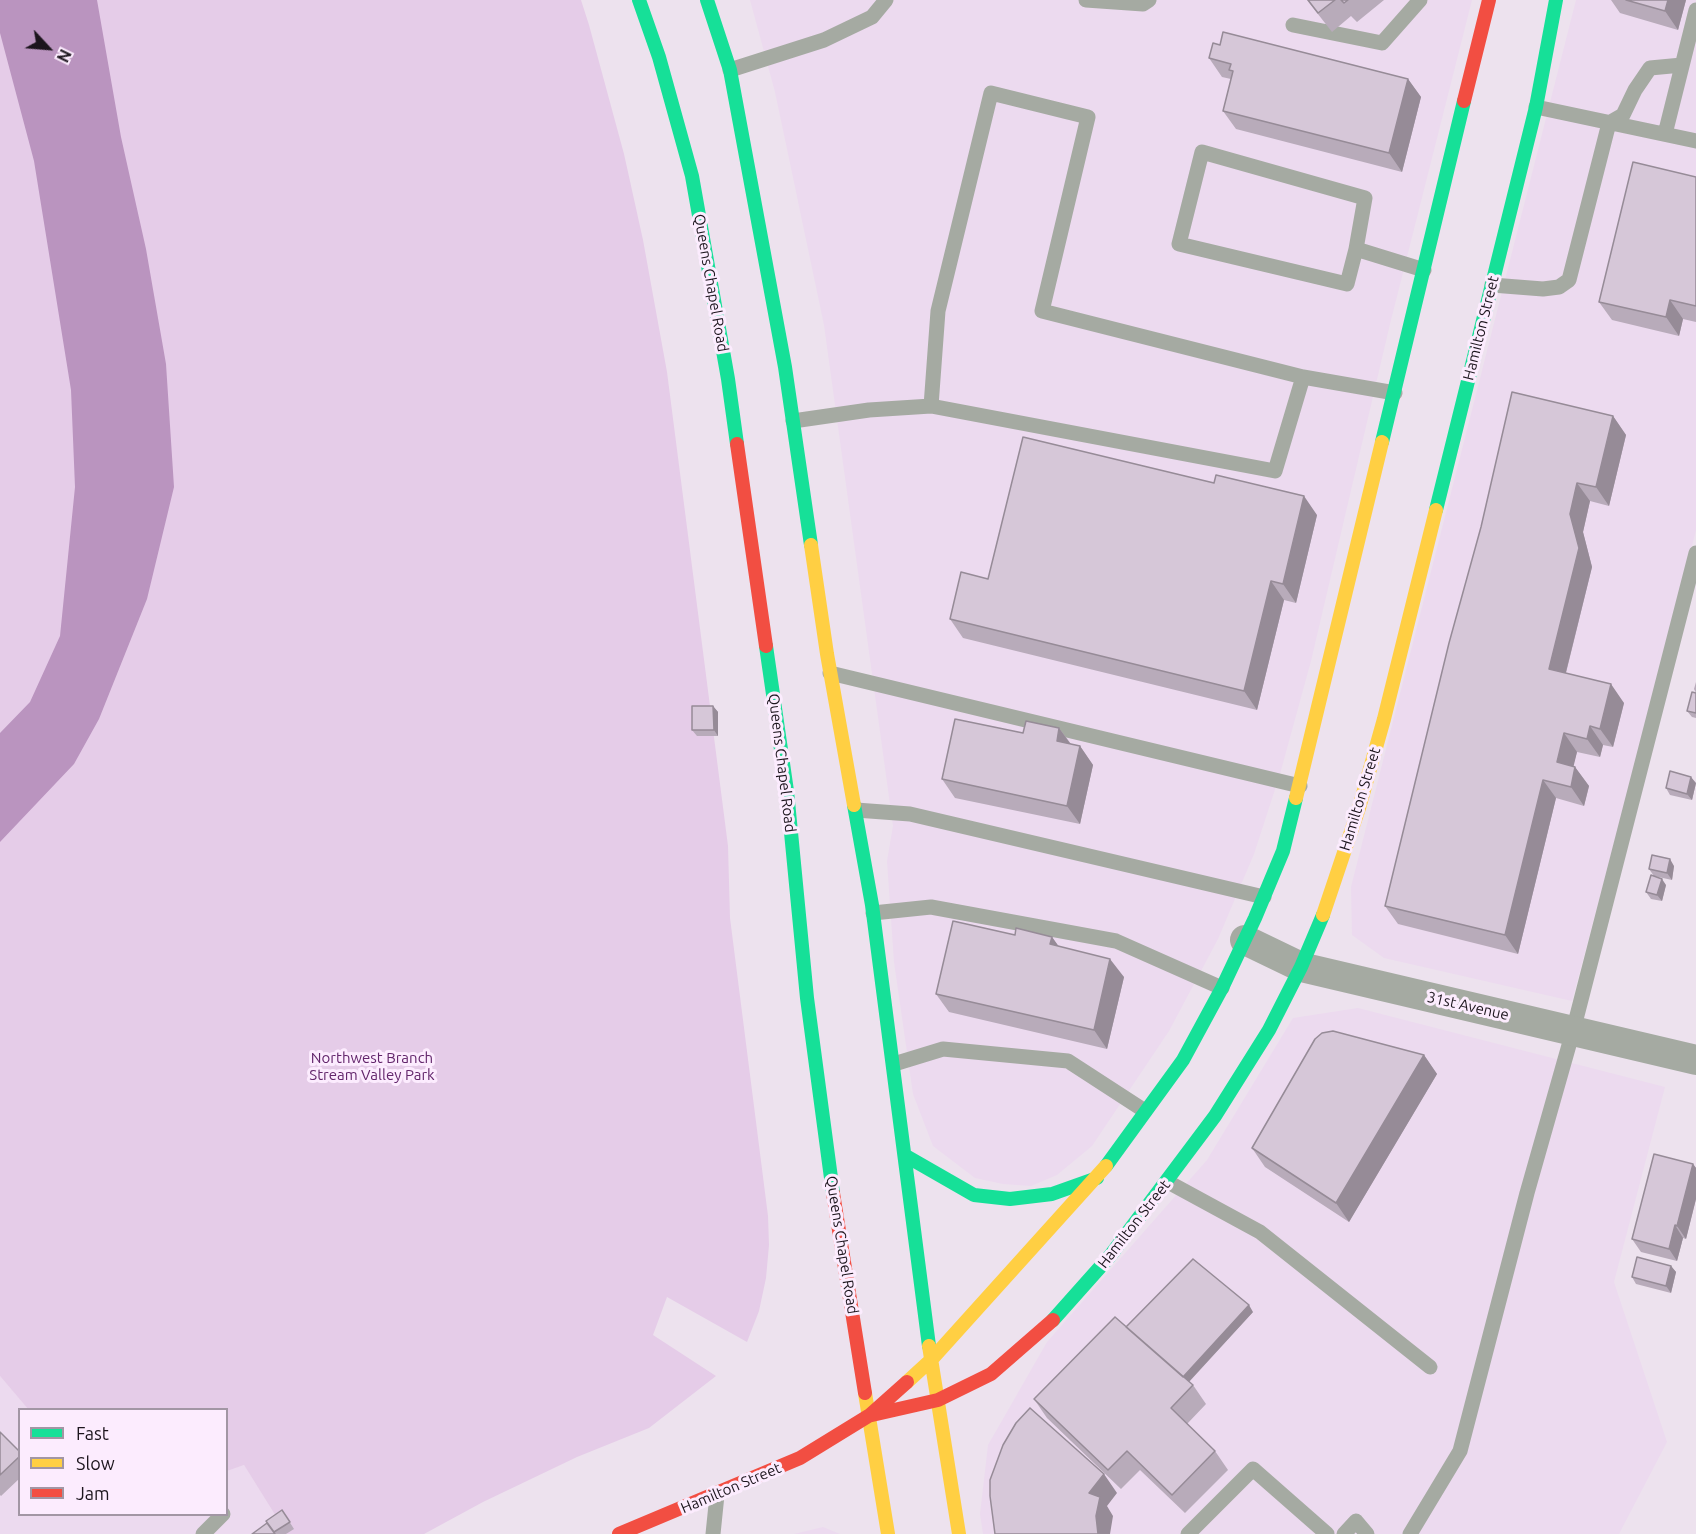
<!DOCTYPE html>
<style>
body{margin:0}
#map{position:relative;width:1696px;height:1534px;overflow:hidden;background:#ede2ee;font-family:Ubuntu,sans-serif}
canvas{display:block}
.legend{position:absolute;left:18px;top:1408px;width:210px;height:108px;box-sizing:border-box;background:#fcecfe;border:2px solid #a296a4;margin:0;padding:8px 10px;list-style:none;font-size:18px;color:#1c151d}
.legend li{display:flex;align-items:center;gap:12px;height:30px}
.legend b{width:30px;border:2px solid #a296a4}
.north{position:absolute;left:18px;top:18px;width:60px;height:60px;-webkit-text-stroke:4px #fcecfe;paint-order:stroke;rotate:116deg;font-size:16px;font-weight:700;line-height:24px;text-align:center;color:#1c151d}
.north::after{content:'';display:block;margin:auto;width:21px;height:27px;background:#1c151d;clip-path:polygon(50% 0,100% 100%,50% 72%,0 100%)}
</style>
<div id="map">
<canvas width="1696" height="1534"></canvas>
<ul class="legend">
<li><b style="height:8px;background:#16e098"></b>Fast</li>
<li><b style="height:8px;background:#ffcf43"></b>Slow</li>
<li><b style="height:8px;background:#f24e42"></b>Jam</li>
</ul>
<div class="north">N</div>
</div>
<script>
const ctx = document.querySelector('canvas').getContext('2d');
ctx.lineJoin = 'round';
function fillPath(path, color) { ctx.fillStyle = color; ctx.fill(path, 'evenodd'); }
const poly = rows => new Path2D(rows.map(r => 'M' + r).join(''));
function strokePath(path, color, width, dash) { ctx.strokeStyle = color; ctx.lineWidth = width; ctx.lineCap = dash ? 'butt' : 'round'; ctx.setLineDash(dash || []); ctx.stroke(path); }
function write(font, color, halo, rows, align = 'center') {
  ctx.font = font + ' Ubuntu,sans-serif'; ctx.lineWidth = 6; ctx.setLineDash([]); ctx.textBaseline = 'middle'; ctx.strokeStyle = halo; ctx.fillStyle = color; for (const [text, x, y, turn = 0] of rows) {
    ctx.save(); ctx.translate(x, y); ctx.rotate((+turn || 0) * Math.PI / 180); ctx.textAlign = isNaN(turn) ? turn : align; if (halo) ctx.strokeText(text, 0, 0); ctx.fillText(text, 0, 0); ctx.restore();
  }
}
fillPath(poly([
 [750,0,1472,0,1390,324,1311,661,1280,774,1254,854,1218,939,1169,1031,1092,1146,1057,1175,1031,1186,1003,1184,975,1178,933,1146,913,1094,894,962,887,861,893,826,824,325,775,92],
 [1576,0,1696,0,1696,530,1670,634,1572,1001,1384,958,1352,935,1351,887],
 [1358,1008,1665,1087,1614,1282,1667,1442,1619,1534,983,1534,980,1514,988,1445,1047,1342,1207,1160,1293,1018],
 [0,1376,28,1409,20,1410,20,1514,226,1514,227,1471,244,1465,287,1534,0,1534],
 [823,1527,840,1534,794,1534]
]), '#ecdaef');
fillPath(poly([
 [0,0,581,0,589,25,624,154,643,240,667,372,728,846,730,918,768,1216,769,1245,766,1278,759,1311,747,1342,667,1297,653,1335,716,1376,649,1428,577,1457,483,1502,424,1534,287,1534,244,1465,227,1471,226,1410,28,1409,0,1376]
]), '#e5cce8');
fillPath(poly([
 [0,0,97,0,121,137,146,249,166,364,174,487,147,599,99,719,74,764,0,842,0,733,30,702,60,636,75,487,71,390,34,161,0,33]
]), '#ba94bf');
strokePath(poly([
 [1086,0,1143,4,1149,0],
 [1293,25,1382,43,1420,0],
 [730,70,824,40,872,17,886,0],
 [1536,107,1696,141],
 [1665,134,1696,10],
 [1356,249,1347,284,1179,244,1202,152,1365,198,1356,249,1424,270],
 [1492,285,1543,289,1559,287,1569,280,1609,123,1623,115,1635,90,1650,68,1682,65],
 [931,406,938,311,991,93,1088,117,1042,311,1303,377],
 [793,421,869,410,931,406,1275,471,1303,377,1395,393],
 [830,673,1300,786],
 [856,810,910,814,1264,897],
 [873,913,931,907,1116,941,1222,988],
 [894,1064,943,1049,1068,1061,1145,1111],
 [1168,1182,1260,1232,1430,1367],
 [203,1534,223,1514],
 [713,1534,717,1495],
 [1188,1534,1253,1469,1327,1534],
 [1344,1534,1356,1521,1367,1534],
 [1410,1534,1460,1451,1527,1193,1573,1031,1696,553]
]), '#a5aaa2', 15);
strokePath(poly([
 [1245,940,1301,967,1696,1060]
]), '#a5aaa2', 30);
strokePath(poly([
 [639,0,659,57,692,176,728,379,737,444],
 [707,0,730,70,785,367,811,545],
 [1382,442,1464,101],
 [1436,510,1536,107,1556,0],
 [766,646,787,791,807,998,833,1193],
 [854,805,872,905,929,1346],
 [906,1156,974,1195,1010,1199,1052,1194,1097,1178],
 [1106,1166,1183,1060,1222,988,1255,918,1283,851,1296,798],
 [1053,1320,1110,1256,1215,1116,1269,1030,1301,967,1323,915]
]), '#16e098', 14);
strokePath(poly([
 [811,545,827,654,854,805],
 [1296,798,1382,442],
 [1323,915,1359,808,1384,719,1436,510],
 [929,1346,959,1534],
 [907,1382,931,1360,1106,1166],
 [865,1393,888,1534]
]), '#ffcf43', 14);
strokePath(poly([
 [1464,101,1489,0],
 [737,444,766,646],
 [833,1193,865,1393],
 [872,1415,938,1400,991,1374,1053,1320],
 [619,1534,800,1458,870,1415,907,1382]
]), '#f24e42', 14);
fillPath(poly([
 [1307,0,1384,0,1357,22,1351,16,1332,32],
 [1611,0,1686,0,1678,30,1620,13],
 [1220,45,1408,79,1421,97,1402,172,1236,129,1223,111,1231,79,1222,77,1209,58],
 [1696,177,1696,322,1683,319,1679,336,1612,320,1599,302],
 [1613,416,1626,435,1609,506,1590,501,1583,532,1592,567,1566,673,1624,703,1613,747,1603,745,1600,757,1577,752,1573,766,1575,767,1589,786,1584,806,1556,798,1518,954,1398,924,1385,906,1481,527],
 [1317,515,1296,603,1284,600,1257,710,963,638,950,619,988,579],
 [1696,682,1696,718,1692,717,1687,711,1696,693,1694,689],
 [713,706,718,712,718,736,697,736,692,730],
 [1059,728,1071,744,1080,746,1093,765,1080,824,955,798,942,779,1023,733],
 [1696,783,1692,800,1670,795,1666,788],
 [1674,866,1672,880,1654,876,1649,869],
 [1666,885,1662,901,1651,899,1646,892],
 [1015,935,1052,937,1058,946,1124,977,1107,1049,949,1012,936,994],
 [1424,1055,1437,1074,1349,1222,1265,1167,1252,1148],
 [1693,1164,1696,1168,1696,1199,1686,1239,1683,1238,1677,1261,1641,1252,1632,1239],
 [1671,1266,1676,1272,1671,1293,1636,1284,1632,1277],
 [1253,1312,1189,1382,1193,1385,1206,1404,1187,1424,1215,1451,1228,1470,1185,1513,1140,1470,1121,1489,1047,1418,1034,1399,1126,1327],
 [0,1432,20,1452,20,1478,1,1496,0,1495],
 [282,1510,294,1529,286,1534,275,1534,266,1521]
]), '#b8abba');
fillPath(poly([
 [1668,0,1686,0,1678,30,1665,11],
 [1408,79,1421,97,1402,172,1389,153],
 [1670,300,1683,319,1679,336,1666,317],
 [1613,416,1626,435,1609,506,1596,487],
 [1577,483,1590,501,1583,532,1592,567,1562,688,1549,669,1570,514],
 [1304,496,1317,515,1296,603,1283,584],
 [1271,581,1284,600,1257,710,1244,691],
 [1611,684,1624,703,1613,747,1600,729],
 [713,706,718,712,718,736,714,730],
 [1590,726,1603,745,1600,757,1587,739],
 [1059,728,1072,746,1057,741],
 [1564,733,1577,752,1570,781,1557,762],
 [1080,746,1093,765,1080,824,1067,806],
 [1575,767,1589,786,1584,806,1571,787],
 [1691,777,1696,783,1692,800,1687,794],
 [1543,780,1556,798,1518,954,1505,935],
 [1670,859,1674,866,1672,880,1667,873],
 [1662,879,1666,885,1662,901,1657,895],
 [1052,937,1065,955,1050,944],
 [1110,959,1124,977,1107,1049,1094,1030],
 [1424,1055,1437,1074,1349,1222,1336,1203],
 [1693,1164,1696,1168,1696,1199,1686,1239,1677,1226],
 [1675,1225,1683,1238,1677,1261,1669,1249],
 [1671,1266,1676,1272,1671,1293,1666,1286],
 [1249,1305,1253,1312,1185,1386,1181,1379],
 [1104,1474,1117,1493,1107,1506,1113,1516,1110,1534,1098,1534,1089,1493]
]), '#968b97');
const building = poly([
 [1308,0,1335,0,1318,13,1308,0],
 [1341,0,1348,0,1344,3,1341,0],
 [1626,0,1668,0,1665,11,1626,0],
 [1223,32,1408,79,1389,153,1223,111,1233,71,1229,70,1231,64,1209,58,1213,43,1220,45,1223,32],
 [1633,162,1696,177,1696,306,1670,300,1666,317,1599,302,1633,162],
 [1512,392,1613,416,1596,487,1577,483,1570,514,1579,548,1549,669,1611,684,1600,729,1590,726,1587,739,1564,733,1557,762,1575,767,1571,787,1543,780,1505,935,1385,906,1449,643,1481,527,1512,392],
 [1023,437,1214,483,1216,475,1304,496,1283,584,1271,581,1244,691,950,619,961,572,988,579,1023,437],
 [1692,692,1696,693,1696,713,1687,711,1692,692],
 [692,706,713,706,714,730,692,730,692,706],
 [955,719,1023,733,1026,721,1059,728,1057,741,1080,746,1067,806,942,779,955,719],
 [1670,771,1691,777,1687,794,1666,788,1670,771],
 [1652,855,1670,859,1667,873,1649,869,1652,855],
 [1651,875,1662,879,1657,895,1646,892,1651,875],
 [953,921,1015,935,1016,928,1052,937,1050,944,1110,959,1094,1030,936,994,953,921],
 [1333,1031,1424,1055,1336,1203,1252,1148,1315,1039,1322,1033,1333,1031],
 [1654,1154,1693,1164,1677,1226,1675,1225,1669,1249,1632,1239,1654,1154],
 [1637,1257,1671,1266,1666,1286,1632,1277,1637,1257],
 [1193,1259,1249,1305,1183,1377,1126,1327,1193,1259],
 [1115,1317,1193,1385,1171,1408,1215,1451,1172,1495,1127,1451,1108,1470,1034,1399,1115,1317],
 [1030,1408,1104,1474,1089,1493,1100,1497,1096,1516,1098,1534,995,1534,990,1496,990,1480,1003,1445,1016,1423,1030,1408],
 [0,1432,20,1452,20,1456,0,1475,0,1432],
 [282,1510,290,1522,274,1532,266,1521,282,1510],
 [267,1523,275,1534,252,1534,267,1523]
]);
fillPath(building, '#d6c7d8');
strokePath(building, '#968b97', 1.5);
write('15px', '#1c151d', '#fcecfe', [
 ["Queens Chapel Road",711,283,80],
 ["Hamilton Street",1481,328,-76],
 ["Queens Chapel Road",782,763,83],
 ["Hamilton Street",1360,799,-73],
 ["31st Avenue",1468,1006,13],
 ["Hamilton Street",1134,1224,-52],
 ["Queens Chapel Road",842,1245,81],
 ["Hamilton Street",731,1488,-23]
]);
write('15px', '#62256b', '#fcecfe', [
 ["Northwest Branch",372,1058],
 ["Stream Valley Park",372,1075]
]);
</script>
